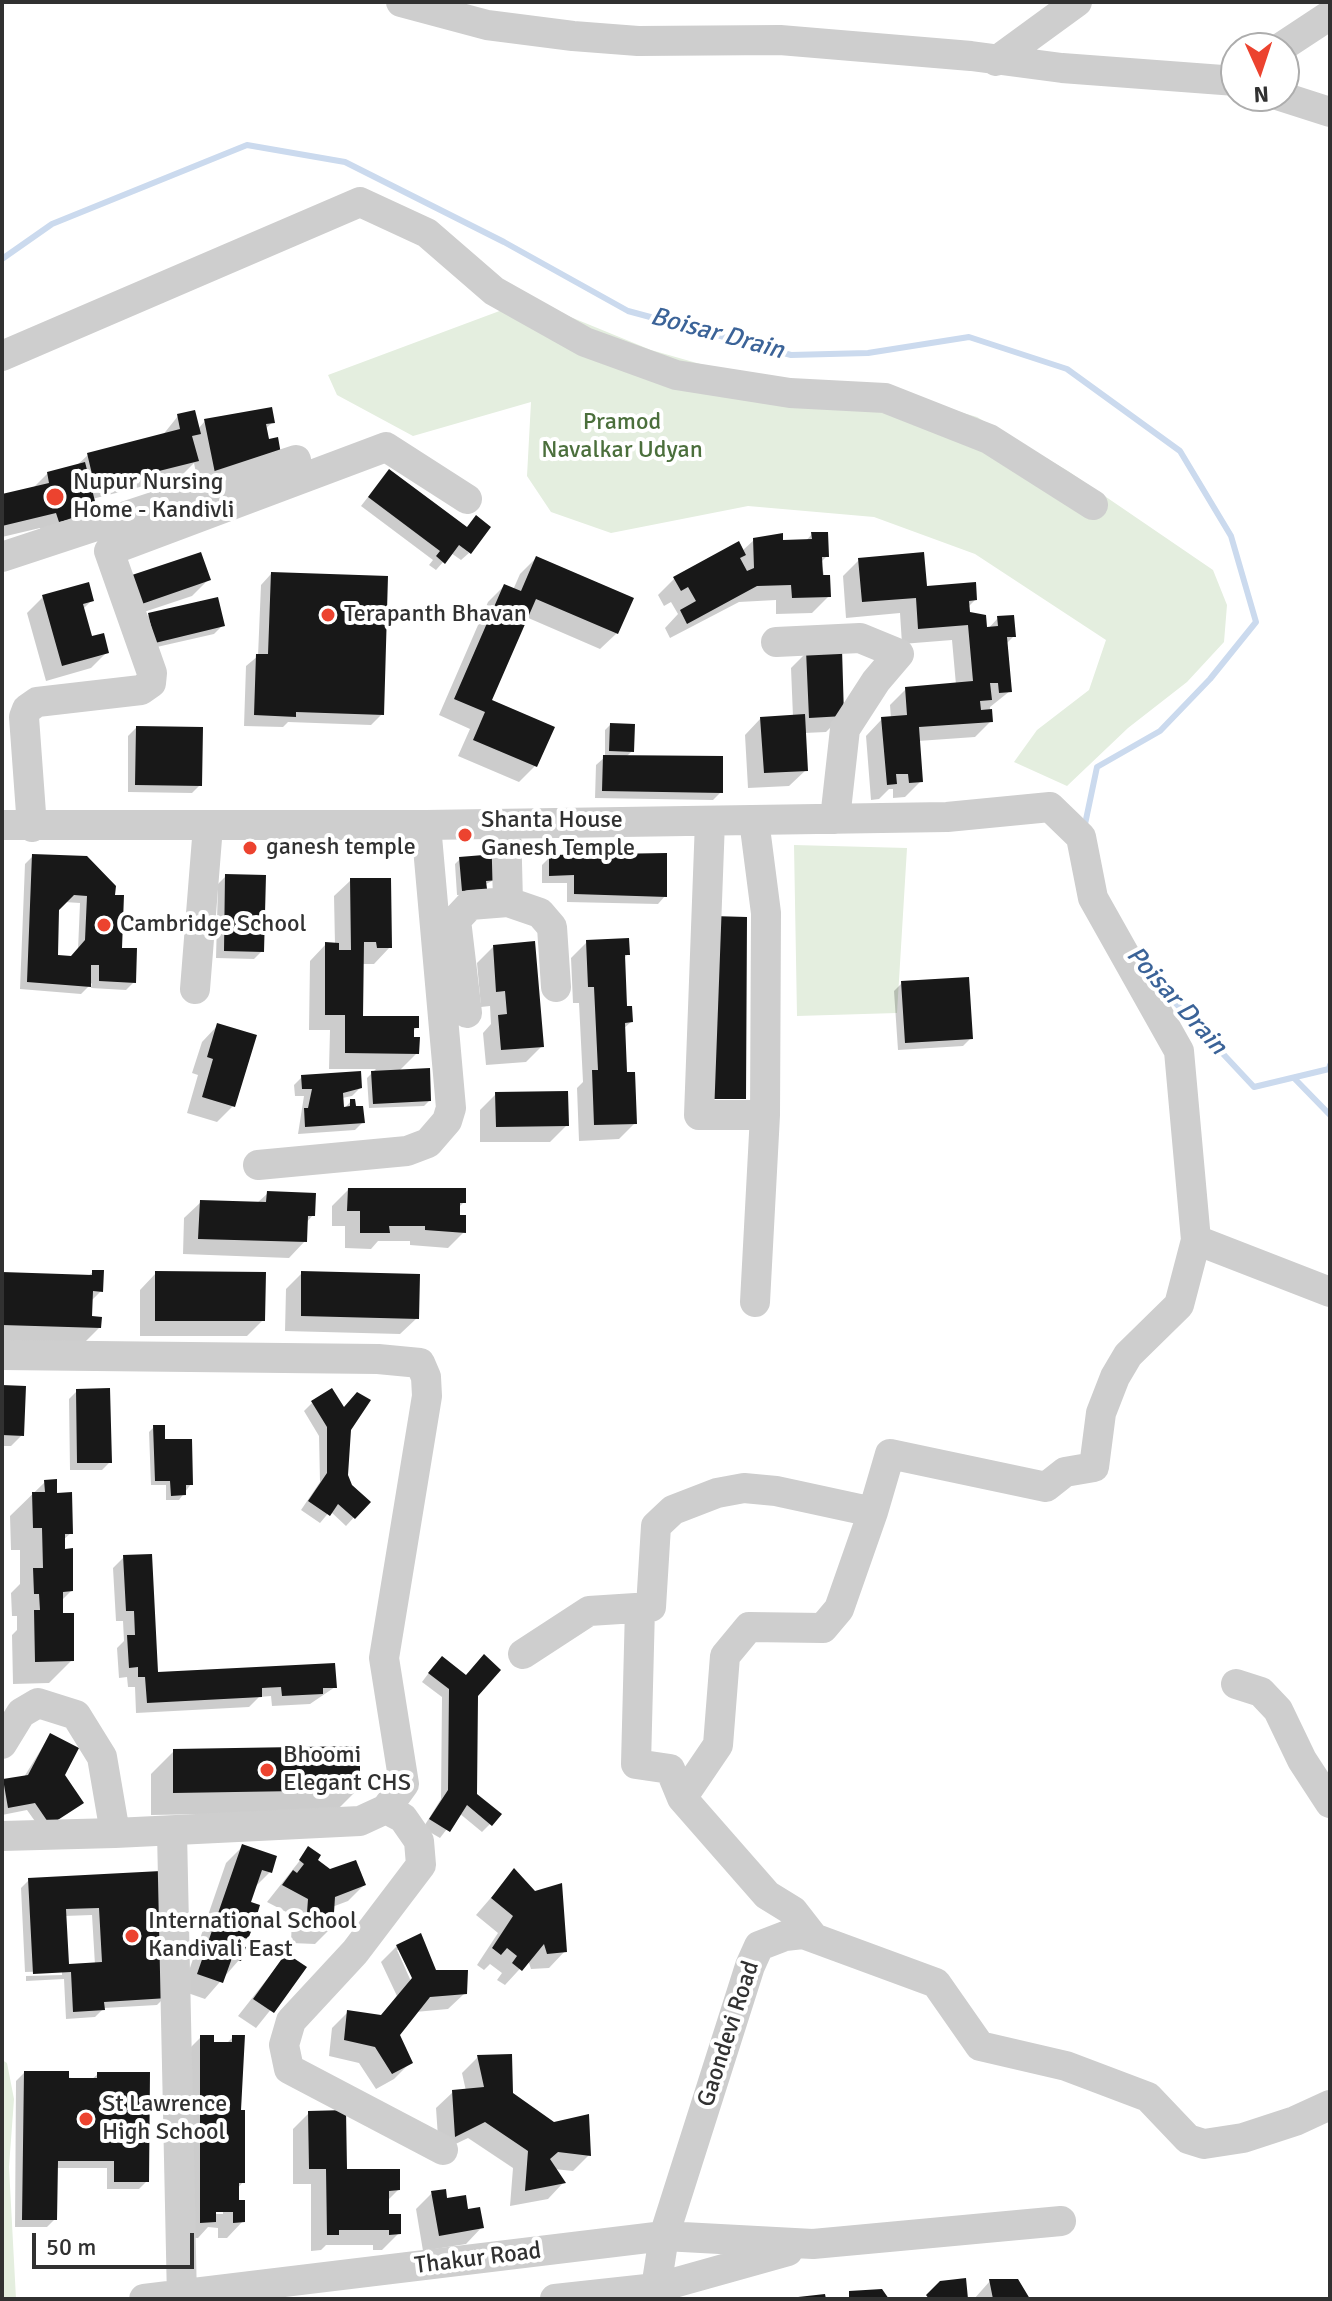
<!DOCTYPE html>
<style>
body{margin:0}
#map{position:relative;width:1332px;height:2301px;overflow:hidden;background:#fff;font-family:Signika,sans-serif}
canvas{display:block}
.frame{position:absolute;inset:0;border:4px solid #313131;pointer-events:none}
.north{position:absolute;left:1220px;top:32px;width:80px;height:80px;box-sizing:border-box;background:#fff;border:2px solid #adadad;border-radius:50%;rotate:177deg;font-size:22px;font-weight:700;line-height:32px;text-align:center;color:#313131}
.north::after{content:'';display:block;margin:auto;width:28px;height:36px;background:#ec432f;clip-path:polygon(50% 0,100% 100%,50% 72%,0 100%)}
.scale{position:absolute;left:32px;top:2233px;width:162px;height:36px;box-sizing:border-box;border:4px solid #313131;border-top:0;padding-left:10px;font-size:24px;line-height:28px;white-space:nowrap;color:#313131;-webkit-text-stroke:6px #fff;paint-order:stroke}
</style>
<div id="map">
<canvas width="1332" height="2301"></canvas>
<div class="frame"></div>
<div class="north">N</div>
<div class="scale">50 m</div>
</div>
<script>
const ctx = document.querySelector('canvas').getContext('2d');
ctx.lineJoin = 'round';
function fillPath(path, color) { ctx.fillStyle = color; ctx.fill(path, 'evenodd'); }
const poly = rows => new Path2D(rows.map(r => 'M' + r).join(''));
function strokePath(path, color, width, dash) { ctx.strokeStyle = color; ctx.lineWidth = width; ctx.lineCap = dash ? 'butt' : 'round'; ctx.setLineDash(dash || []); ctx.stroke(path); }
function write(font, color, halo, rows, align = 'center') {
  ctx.font = font + ' Signika,sans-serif'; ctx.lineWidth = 8; ctx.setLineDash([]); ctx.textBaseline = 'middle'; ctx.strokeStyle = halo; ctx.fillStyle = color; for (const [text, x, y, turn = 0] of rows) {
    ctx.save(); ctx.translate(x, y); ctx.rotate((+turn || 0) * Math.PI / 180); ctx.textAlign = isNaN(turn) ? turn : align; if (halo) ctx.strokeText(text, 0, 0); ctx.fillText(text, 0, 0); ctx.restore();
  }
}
fillPath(poly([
 [529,300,651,350,767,383,894,393,977,417,1068,471,1213,570,1227,605,1224,642,1187,682,1128,728,1067,786,1014,762,1037,730,1089,690,1106,640,975,554,874,517,748,506,611,533,551,512,527,476,531,402,413,436,337,395,328,375],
 [794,845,907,848,897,1013,797,1016],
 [2,2060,7,2063,14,2099,9,2167,16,2299,2,2299]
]), '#e4eedf');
fillPath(poly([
 [178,416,198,429,205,421,273,422,199,488,194,463,180,477,92,499,43,537,40,528,2,537,2,496,32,489,48,473,76,466,88,455,162,436],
 [382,479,469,553,461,560,451,553,436,570,429,565,433,560,361,506],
 [812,534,827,556,821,562,829,596,812,613,776,614,776,600,739,602,670,638,665,628,678,614,671,602,664,606,658,595,674,579,742,551,754,540,805,542],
 [536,558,617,633,600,649,526,617,489,701,535,766,519,782,458,756,470,729,439,715,488,602,504,586,513,590,520,574],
 [859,560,925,588,975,600,968,607,968,614,986,631,998,618,1014,636,1006,644,1010,691,990,707,991,721,975,737,918,741,921,781,905,797,893,798,893,789,889,789,879,799,871,800,866,736,882,719,891,719,890,705,906,689,956,685,952,640,902,644,900,613,846,618,843,576],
 [271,574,382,714,371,725,288,722,283,727,244,726,246,666,258,656,261,585],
 [208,580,192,596,120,620,111,595],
 [43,597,92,600,82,610,91,639,107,652,91,668,46,681,27,613],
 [149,615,222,626,214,634,148,649,141,623],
 [807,652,842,716,826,732,804,733,806,770,789,786,748,788,745,735,761,718,793,717,791,668],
 [610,725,632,751,626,757,721,792,713,800,595,798,596,765,605,757,605,730],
 [136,728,200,785,192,793,128,792,128,736],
 [33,856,86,858,134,982,126,990,91,988,92,983,81,994,20,989,25,864],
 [64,902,80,903,78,950,71,958,55,957,57,909],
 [550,857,665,896,658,904,567,902,567,883,542,883,542,865],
 [460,859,496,879,484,885,480,894,457,895,455,864],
 [226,876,262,951,254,959,216,958,218,884],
 [351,880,390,947,374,964,362,964,361,1018,417,1027,412,1032,417,1053,399,1071,429,1101,424,1106,369,1108,367,1078,376,1069,329,1069,330,1030,309,1030,310,961,326,944,335,945,334,896],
 [587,942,628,954,623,959,626,1008,631,1022,623,1029,625,1074,635,1123,619,1139,579,1141,577,1088,583,1082,579,1003,573,1003,571,958],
 [493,947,542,1046,526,1062,486,1065,483,1033,491,1024,490,1006,481,1007,477,963],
 [902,983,971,1038,963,1046,898,1050,894,991],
 [218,1025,233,1106,217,1122,187,1113,198,1075,192,1073,202,1042],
 [302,1077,360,1088,352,1096,342,1098,343,1110,351,1101,363,1122,355,1130,298,1134,304,1096,295,1096,294,1085],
 [496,1094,567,1125,550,1142,480,1142,480,1110],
 [348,1190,464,1202,458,1208,464,1232,448,1248,410,1245,410,1241,378,1241,371,1249,345,1248,345,1226,332,1226,332,1206],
 [268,1193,313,1215,306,1223,305,1241,289,1258,183,1254,184,1218,201,1202,256,1204],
 [93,1272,101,1291,91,1301,90,1318,99,1328,83,1344,2,1341,2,1274,87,1277],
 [156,1273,263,1320,247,1336,140,1336,140,1290],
 [302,1273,417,1318,400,1334,285,1331,286,1289],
 [2,1387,22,1435,11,1446,2,1446],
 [77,1391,110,1462,102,1470,70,1470,69,1399],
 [312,1403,349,1430,346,1476,350,1486,368,1502,346,1526,330,1511,320,1523,301,1510,320,1482,319,1436,304,1411],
 [154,1427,191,1484,179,1500,166,1500,166,1485,151,1485,149,1432],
 [45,1482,55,1495,71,1533,63,1540,71,1591,61,1601,61,1615,72,1660,49,1683,13,1684,12,1635,17,1630,17,1616,12,1616,11,1593,20,1584,20,1550,11,1550,10,1516],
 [124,1557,156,1675,335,1687,310,1704,272,1706,271,1696,259,1697,249,1707,136,1713,135,1687,128,1687,127,1677,119,1678,117,1648,124,1641,123,1621,116,1621,113,1568],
 [434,1666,476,1696,475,1795,490,1824,482,1832,459,1813,440,1838,423,1828,441,1799,442,1697,422,1682],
 [50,1735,63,1776,81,1802,42,1831,27,1810,2,1815,2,1783,24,1777],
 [174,1751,358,1789,335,1812,151,1815,151,1774],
 [243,1846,270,1872,254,1888,249,1903,254,1917,245,1926,247,1938,238,1947,239,1960,205,1999,182,1991,226,1863],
 [309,1849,315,1860,330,1871,364,1885,348,1901,332,1907,331,1928,315,1944,291,1943,292,1915,267,1902],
 [514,1871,565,1951,549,1968,531,1969,528,1960,505,1985,497,1980,502,1973,490,1964,484,1970,477,1965,498,1933,476,1915],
 [159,1873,165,1997,157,2005,104,2008,95,2017,66,2019,64,1979,26,1981,26,1976,62,1975,62,1971,25,1972,21,1888,29,1880],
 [92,1915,95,1965,67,1966,64,1916],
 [397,1946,465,1993,448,2009,415,2012,398,2035,410,2063,394,2079,376,2089,359,2063,329,2056,332,2028,348,2012,380,2017,397,1996,381,1962],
 [397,1950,401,1950,418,1986,414,1988],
 [286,1955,304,1968,256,2028,238,2016],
 [201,2037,212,2044,226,2044,233,2037,243,2182,237,2189,237,2202,243,2221,227,2238,218,2238,218,2228,208,2227,198,2238,184,2238,184,2054],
 [223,2210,223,2214,206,2214],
 [478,2057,511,2094,589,2155,573,2171,554,2169,563,2183,548,2199,510,2206,513,2168,468,2138,439,2152,436,2108,453,2092,466,2091,462,2073],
 [24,2073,91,2080,98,2074,147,2181,139,2189,107,2189,107,2168,56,2168,55,2219,47,2227,15,2227,16,2081],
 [309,2113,345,2171,398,2190,387,2201,387,2216,399,2233,382,2250,373,2250,373,2245,326,2245,321,2250,311,2251,311,2184,293,2184,293,2129],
 [432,2193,466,2212,482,2227,466,2244,423,2251,416,2209],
 [990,2281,1028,2299,974,2299]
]), '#0003');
strokePath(poly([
 [2,259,52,224,247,145,345,162,504,242,628,311,791,355,868,353,969,337,1067,369,1180,451,1231,536,1256,622,1210,679,1160,731,1097,767,1084,829],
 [1154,980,1254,1087,1329,1069,1330,1065],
 [1294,1078,1330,1115]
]), '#cbdaee', 6);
fillPath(poly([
 [272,407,275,423,266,424,269,439,278,437,282,460,215,473,204,419],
 [195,410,201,434,192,436,199,461,95,487,87,453,180,429,177,414],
 [85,462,98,513,59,522,56,513,2,526,2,494,49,483,47,472],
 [389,469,467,527,476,515,491,527,471,554,459,545,445,564,436,556,440,551,368,497],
 [811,532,828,532,829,557,822,557,823,575,830,575,831,597,792,598,791,585,757,586,687,624,680,610,696,601,688,587,681,591,673,577,739,541,746,555,740,558,747,571,754,568,753,538,783,533,783,540,812,539],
 [201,552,211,580,136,606,126,577],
 [924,552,927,586,976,582,977,600,969,601,970,612,986,615,987,627,998,626,997,616,1014,615,1016,637,1007,637,1012,692,999,693,998,683,990,683,992,700,980,701,981,710,992,709,993,722,919,727,923,782,909,783,908,774,896,774,897,784,887,785,881,717,907,715,905,687,973,681,968,625,918,629,916,598,862,602,858,558],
 [536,556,634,598,618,634,536,599,492,700,555,727,537,767,473,740,485,712,454,699,504,584,521,591],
 [271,572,388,576,384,715,296,712,296,717,254,715,256,654,268,654],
 [89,582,94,601,83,604,92,636,104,633,109,653,62,666,42,595],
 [218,597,225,626,155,643,148,613],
 [842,649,844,716,809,718,806,650],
 [805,714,808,771,764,773,760,717],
 [610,723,635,724,634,752,609,751],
 [136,726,203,727,202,786,135,785],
 [603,755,723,756,723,793,602,791],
 [667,853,667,897,574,894,574,875,549,876,549,855],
 [32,854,87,856,116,886,115,895,124,895,122,948,137,948,136,983,99,981,99,965,91,965,91,987,27,982],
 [74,895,87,896,85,940,71,956,58,955,59,910],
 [496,854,498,880,486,881,487,889,462,891,459,857],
 [225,874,266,875,264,952,224,951],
 [350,878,391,878,392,948,377,948,376,942,364,942,363,1016,419,1016,419,1028,414,1028,414,1037,420,1037,419,1054,345,1053,345,1015,325,1015,325,942,339,943,339,950,351,950],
 [712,916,747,917,746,1099,711,1099],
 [629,938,630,955,625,955,627,1006,632,1006,633,1022,625,1023,627,1072,635,1072,637,1124,594,1125,592,1070,598,1070,594,987,588,987,586,940],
 [535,941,544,1047,501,1050,498,1015,507,1014,505,991,496,992,493,945],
 [969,977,973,1039,905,1043,901,981],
 [217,1023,257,1035,235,1107,202,1097,213,1059,207,1057],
 [430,1068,431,1101,373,1104,371,1071],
 [361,1071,362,1088,343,1093,344,1107,350,1106,350,1099,355,1099,356,1106,363,1106,365,1123,305,1127,304,1108,308,1108,312,1089,302,1089,301,1075],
 [568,1091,569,1126,496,1127,495,1092],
 [348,1188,466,1188,466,1203,460,1203,460,1215,466,1215,466,1233,425,1230,425,1226,389,1226,390,1233,360,1233,360,1211,347,1211],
 [267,1191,316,1193,315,1216,308,1216,307,1242,198,1239,200,1200,266,1202],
 [92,1270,104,1270,103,1292,93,1291,92,1316,102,1317,101,1328,2,1325,2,1272,92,1275],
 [155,1271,266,1272,265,1321,155,1321],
 [301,1271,420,1274,419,1319,301,1316],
 [2,1385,26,1386,24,1436,2,1435],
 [110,1388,112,1463,77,1463,76,1389],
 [332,1388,344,1407,357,1392,371,1400,351,1430,348,1475,352,1485,371,1502,355,1519,338,1504,330,1516,308,1501,327,1473,327,1427,311,1401],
 [153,1425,165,1425,165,1439,192,1439,193,1485,186,1485,186,1495,171,1496,170,1481,155,1481],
 [57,1479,57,1493,72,1492,73,1534,65,1534,65,1549,73,1548,73,1591,63,1592,63,1613,74,1613,74,1661,35,1662,34,1610,40,1610,39,1594,34,1594,33,1568,43,1568,42,1528,33,1528,32,1492,45,1492,44,1480],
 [152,1554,158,1672,335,1663,337,1688,323,1688,323,1694,282,1696,281,1687,262,1688,262,1697,147,1703,145,1677,138,1677,138,1667,129,1668,127,1635,135,1635,134,1611,126,1611,123,1555],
 [484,1654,501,1670,478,1696,477,1794,502,1814,492,1826,467,1805,450,1832,429,1819,448,1790,449,1689,428,1673,442,1656,466,1675],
 [50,1733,79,1748,65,1775,84,1803,50,1825,35,1803,8,1808,3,1779,28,1775],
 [360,1746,360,1790,173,1793,173,1749],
 [242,1844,277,1856,272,1873,262,1870,251,1902,260,1905,256,1918,250,1916,247,1924,253,1927,248,1939,241,1937,238,1945,246,1947,241,1961,232,1958,223,1983,197,1974],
 [308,1846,321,1855,318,1860,330,1869,356,1860,366,1885,335,1897,333,1928,306,1927,308,1899,282,1885,293,1870,297,1873,304,1864,299,1860],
 [514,1868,535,1891,562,1883,567,1952,547,1954,544,1944,522,1971,512,1963,517,1956,507,1948,501,1955,492,1948,513,1916,491,1898],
 [161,1871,168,1998,104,2002,105,2010,73,2012,71,1972,33,1974,28,1878],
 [99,1908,102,1962,69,1964,66,1909],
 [421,1933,436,1970,468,1970,467,1994,430,1997,400,2035,413,2063,392,2074,375,2047,344,2040,347,2010,381,2015,412,1978,396,1945],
 [286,1953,307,1967,274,2013,253,1999],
 [200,2035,214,2035,214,2042,232,2042,232,2035,245,2035,241,2110,245,2110,245,2183,239,2183,239,2200,245,2200,245,2222,233,2223,233,2212,216,2212,216,2222,200,2223],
 [512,2054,513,2093,554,2122,589,2114,591,2156,558,2152,550,2159,566,2183,525,2191,528,2151,485,2122,455,2137,452,2090,484,2087,477,2055],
 [24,2071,69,2071,69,2078,97,2078,97,2072,150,2072,149,2182,114,2182,114,2161,58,2161,57,2220,22,2220],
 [346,2110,347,2169,400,2169,400,2190,389,2191,389,2214,401,2214,401,2234,389,2235,389,2230,339,2230,339,2235,327,2235,326,2169,309,2169,308,2111],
 [446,2189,447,2198,466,2195,468,2209,480,2207,484,2228,439,2236,431,2191],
 [966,2278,968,2299,929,2299,926,2295,940,2281],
 [989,2279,1018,2279,1030,2299,993,2299],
 [882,2289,889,2299,849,2299,849,2291],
 [825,2294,826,2299,798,2299,798,2297]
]), '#181818');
strokePath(poly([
 [401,2,487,25,573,36,638,41,780,40,971,56,1062,68,1236,81],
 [1280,48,1330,15],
 [996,61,1077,2],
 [1280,96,1330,112],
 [2,356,360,202,427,233,494,291,585,342,676,375,790,393,885,398,989,439,1093,505],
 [2,557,296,460],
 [776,642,860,638,899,654,876,681,845,729,835,819],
 [754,820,766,913,765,1115,755,1302],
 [710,821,699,1115,765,1115],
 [506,824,508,902,540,913,552,927,556,987],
 [2,825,426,825,947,817,1050,807,1081,837,1093,898,1179,1051,1196,1240,1179,1305,1128,1355,1115,1377,1101,1413,1094,1467,1065,1472,1046,1487,890,1454,873,1512,776,1491,744,1488,717,1493,673,1510,656,1526,651,1607,589,1611,523,1654],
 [32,827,24,717,27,709,37,702,141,690,151,683,152,673,109,551,386,447,467,499],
 [195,989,208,826],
 [467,1013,456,920,470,905,508,902],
 [258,1165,407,1151,428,1143,447,1121,451,1108,426,825],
 [1196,1240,1330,1292],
 [2,1355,378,1359,420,1363,426,1377,427,1396,384,1658,404,1784,386,1809,360,1821,115,1833,102,1757,76,1715,38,1703,21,1713,2,1744],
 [640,1608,636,1764,670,1769,682,1798,767,1895,793,1911,814,1938],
 [1236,1684,1261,1692,1278,1710,1302,1760,1330,1803],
 [682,1798,718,1745,725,1656,749,1627,823,1628,839,1609,873,1512],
 [386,1809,403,1818,419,1841,421,1865,355,1952,291,2021,284,2045,289,2069,443,2150],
 [172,1832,182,2299],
 [2,1836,115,1833],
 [656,2288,664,2236,750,1966,759,1946,785,1936,803,1934,936,1983,980,2046,1066,2066,1148,2097,1188,2139,1204,2144,1243,2138,1295,2121,1330,2105],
 [144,2299,664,2236,813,2244,1061,2221],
 [555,2299,656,2288,788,2251]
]), '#cecece', 30);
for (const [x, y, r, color] of [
 [55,497,10,"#ec432f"],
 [328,615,8,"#ec432f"],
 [465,835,8,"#ec432f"],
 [250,848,8,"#ec432f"],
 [104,925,8,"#ec432f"],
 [267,1770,8,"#ec432f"],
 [132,1936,8,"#ec432f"],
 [86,2119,8,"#ec432f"]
]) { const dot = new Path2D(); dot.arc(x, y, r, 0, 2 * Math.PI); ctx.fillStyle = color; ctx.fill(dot); strokePath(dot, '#fff', 3); }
write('24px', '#4b6f3c', '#fff', [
 ["Pramod",622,423],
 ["Navalkar Udyan",622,451]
]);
write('24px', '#313131', '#fff', [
 ["Nupur Nursing",73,483],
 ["Home - Kandivli",73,511],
 ["Terapanth Bhavan",344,615],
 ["Shanta House",481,821],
 ["Ganesh Temple",481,849],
 ["ganesh temple",266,848],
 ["Cambridge School",120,925],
 ["Bhoomi",283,1756],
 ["Elegant CHS",283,1784],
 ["International School",148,1922],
 ["Kandivali East",148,1950],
 ["St Lawrence",102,2105],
 ["High School",102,2133]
], 'left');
write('24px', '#313131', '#fff', [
 ["Gaondevi Road",729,2034,-72],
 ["Thakur Road",478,2259,-7]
]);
write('italic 26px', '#3b6398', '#fff', [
 ["Boisar Drain",717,334,15],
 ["Poisar Drain",1176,1001,48]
]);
</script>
